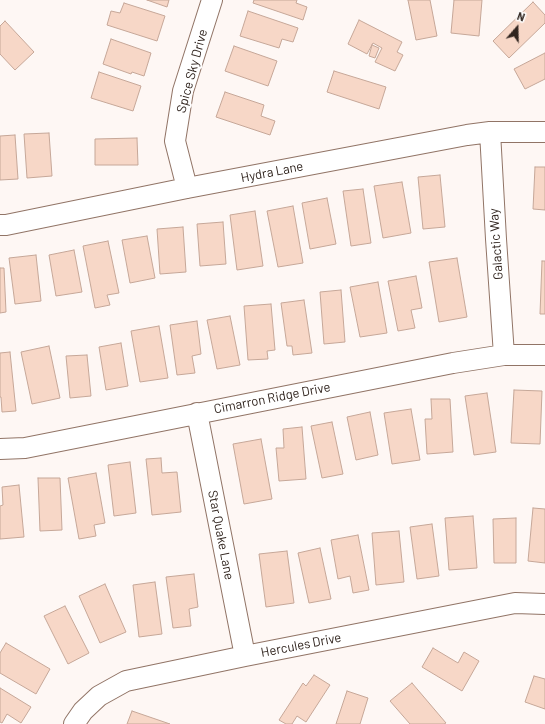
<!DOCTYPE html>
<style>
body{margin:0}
#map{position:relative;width:545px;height:724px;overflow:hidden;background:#fef7f4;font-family:Barlow,sans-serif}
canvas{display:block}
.north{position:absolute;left:497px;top:8px;width:40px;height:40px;-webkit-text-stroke:3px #fff;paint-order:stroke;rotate:20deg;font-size:11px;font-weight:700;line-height:16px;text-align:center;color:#31251f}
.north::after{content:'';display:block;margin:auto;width:14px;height:18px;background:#31251f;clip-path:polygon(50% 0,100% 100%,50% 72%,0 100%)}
</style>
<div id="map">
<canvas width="545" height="724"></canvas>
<div class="north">N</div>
</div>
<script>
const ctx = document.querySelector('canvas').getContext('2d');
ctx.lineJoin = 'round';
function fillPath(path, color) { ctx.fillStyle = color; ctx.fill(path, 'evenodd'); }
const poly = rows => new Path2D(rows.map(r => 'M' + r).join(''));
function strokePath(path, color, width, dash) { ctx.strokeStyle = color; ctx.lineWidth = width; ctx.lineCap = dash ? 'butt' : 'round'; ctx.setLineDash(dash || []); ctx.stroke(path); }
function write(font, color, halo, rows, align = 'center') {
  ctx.font = font + ' Barlow,sans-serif'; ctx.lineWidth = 4; ctx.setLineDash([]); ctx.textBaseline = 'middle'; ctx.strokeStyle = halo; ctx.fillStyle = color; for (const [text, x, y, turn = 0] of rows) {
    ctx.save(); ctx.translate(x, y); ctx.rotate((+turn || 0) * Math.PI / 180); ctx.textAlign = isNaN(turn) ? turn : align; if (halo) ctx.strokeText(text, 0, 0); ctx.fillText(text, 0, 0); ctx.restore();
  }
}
const building = poly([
 [147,0,169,0,167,7,147,0],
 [254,0,297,0,296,3,307,7,303,20,253,3,254,0],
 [408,0,430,0,437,36,416,40,408,0],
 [454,0,482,0,479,36,451,33,454,0],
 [533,2,545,15,545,23,509,58,493,41,533,2],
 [124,3,165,16,157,41,107,25,111,11,120,13,124,3],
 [248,11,298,28,293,42,282,39,279,48,240,36,248,11],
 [359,20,402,42,397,52,403,55,395,71,375,62,382,48,373,43,367,54,348,44,359,20],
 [5,21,34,52,15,70,0,54,0,26,5,21],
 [111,39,151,53,144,76,132,72,131,74,103,64,111,39],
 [372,45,379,48,375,58,369,56,372,45],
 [234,46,277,61,268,86,225,71,234,46],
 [545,53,545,79,525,89,514,69,545,53],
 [334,71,386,87,379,109,327,92,334,71],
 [99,72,141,86,133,111,91,98,99,72],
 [225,92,264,105,261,116,275,121,270,135,216,117,225,92],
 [49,133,52,176,27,178,24,134,49,133],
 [15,135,18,179,0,180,0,136,15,135],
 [137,138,138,165,95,165,95,139,137,138],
 [535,167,545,167,545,210,533,209,535,167],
 [440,175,445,227,423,229,418,177,440,175],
 [402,182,411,233,383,238,374,186,402,182],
 [363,189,371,243,351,246,343,191,363,189],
 [327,198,336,244,310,249,302,203,327,198],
 [293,206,303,263,278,267,267,211,293,206],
 [255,211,263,266,237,270,230,215,255,211],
 [223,222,226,264,200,266,197,224,223,222],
 [183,227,186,272,160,274,157,229,183,227],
 [147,236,155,278,130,283,122,240,147,236],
 [108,241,119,293,107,295,110,305,95,308,83,246,108,241],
 [74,250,82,292,56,296,49,255,74,250],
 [36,255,41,301,15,304,9,258,36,255],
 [457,258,467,317,439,322,429,262,457,258],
 [542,261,545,261,545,314,540,314,542,261],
 [0,268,4,268,6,312,0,313,0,268],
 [416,276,422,308,411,310,415,328,398,331,388,281,416,276],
 [378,282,387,333,360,337,350,287,378,282],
 [341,290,345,342,324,344,320,292,341,290],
 [304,300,312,353,293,355,292,346,287,346,281,303,304,300],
 [271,304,275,350,267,351,268,359,248,360,244,306,271,304],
 [230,316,240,365,217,369,207,320,230,316],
 [197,321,201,354,192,356,195,373,177,375,170,325,197,321],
 [159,326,168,378,140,382,131,331,159,326],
 [121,343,128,386,106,390,99,347,121,343],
 [49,346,60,398,32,404,21,352,49,346],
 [10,352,16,411,2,412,1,397,0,397,0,353,10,352],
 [87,355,91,396,70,398,66,356,87,355],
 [514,390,542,391,540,444,511,443,514,390],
 [487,393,496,452,474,455,465,396,487,393],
 [431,399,450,399,453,452,427,454,425,419,432,419,431,399],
 [411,409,420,460,392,464,384,413,411,409],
 [370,412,378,455,356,460,347,417,370,412],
 [332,422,343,474,322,478,311,426,332,422],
 [302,427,306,479,279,481,276,448,284,448,283,429,302,427],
 [261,439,272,499,244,504,233,444,261,439],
 [161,458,162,473,177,472,181,512,152,515,146,459,161,458],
 [130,462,136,513,114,516,108,465,130,462],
 [96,473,105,523,94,525,96,536,79,539,68,478,96,473],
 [38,478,60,478,62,530,40,531,38,478],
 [19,485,24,537,0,539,0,506,3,505,2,487,19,485],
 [533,508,545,509,545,563,528,561,533,508],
 [473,516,477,568,449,570,445,518,473,516],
 [516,518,516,563,494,563,493,519,516,518],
 [432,524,439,576,417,579,410,527,432,524],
 [399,531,404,582,376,585,372,533,399,531],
 [358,535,369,590,353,593,350,576,338,579,331,540,358,535],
 [320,548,331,599,309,603,298,553,320,548],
 [287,551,294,603,266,607,259,554,287,551],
 [194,574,198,607,189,609,191,626,173,628,166,577,194,574],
 [155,582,162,634,139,637,133,585,155,582],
 [105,584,126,632,100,643,79,596,105,584],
 [65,606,89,653,68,664,44,616,65,606],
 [6,643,50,669,36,694,0,673,0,653,6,643],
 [433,648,458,663,464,652,479,661,462,691,422,667,433,648],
 [314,675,330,685,306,722,297,716,292,724,286,724,279,720,303,683,306,686,314,675],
 [534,676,545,679,545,709,525,702,534,676],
 [412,683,446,723,444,724,410,724,390,701,412,683],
 [0,688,31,707,21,723,7,714,2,723,0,722,0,688],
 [347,691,368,698,360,724,336,724,347,691],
 [132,711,170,724,127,724,132,711]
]);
fillPath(building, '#f7d7c7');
strokePath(building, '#c6a798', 1);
const street = poly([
 [490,132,496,239,504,355],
 [187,188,175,141,183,91,212,0],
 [0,225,6,225,187,188,467,135,490,132,545,132],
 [197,413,245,656],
 [0,449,25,448,453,363,504,355,545,355],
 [74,724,83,711,99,696,126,681,245,656,515,603,545,604]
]);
strokePath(street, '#917466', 22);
strokePath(street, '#fff', 20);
write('13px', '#31251f', '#fff', [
 ["Spice Sky Drive",192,71,-75],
 ["Hydra Lane",272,172,-11],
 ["Galactic Way",496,244,-94],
 ["Cimarron Ridge Drive",272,398,-11],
 ["Star Quake Lane",221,535,79],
 ["Hercules Drive",301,645,-11]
]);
</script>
